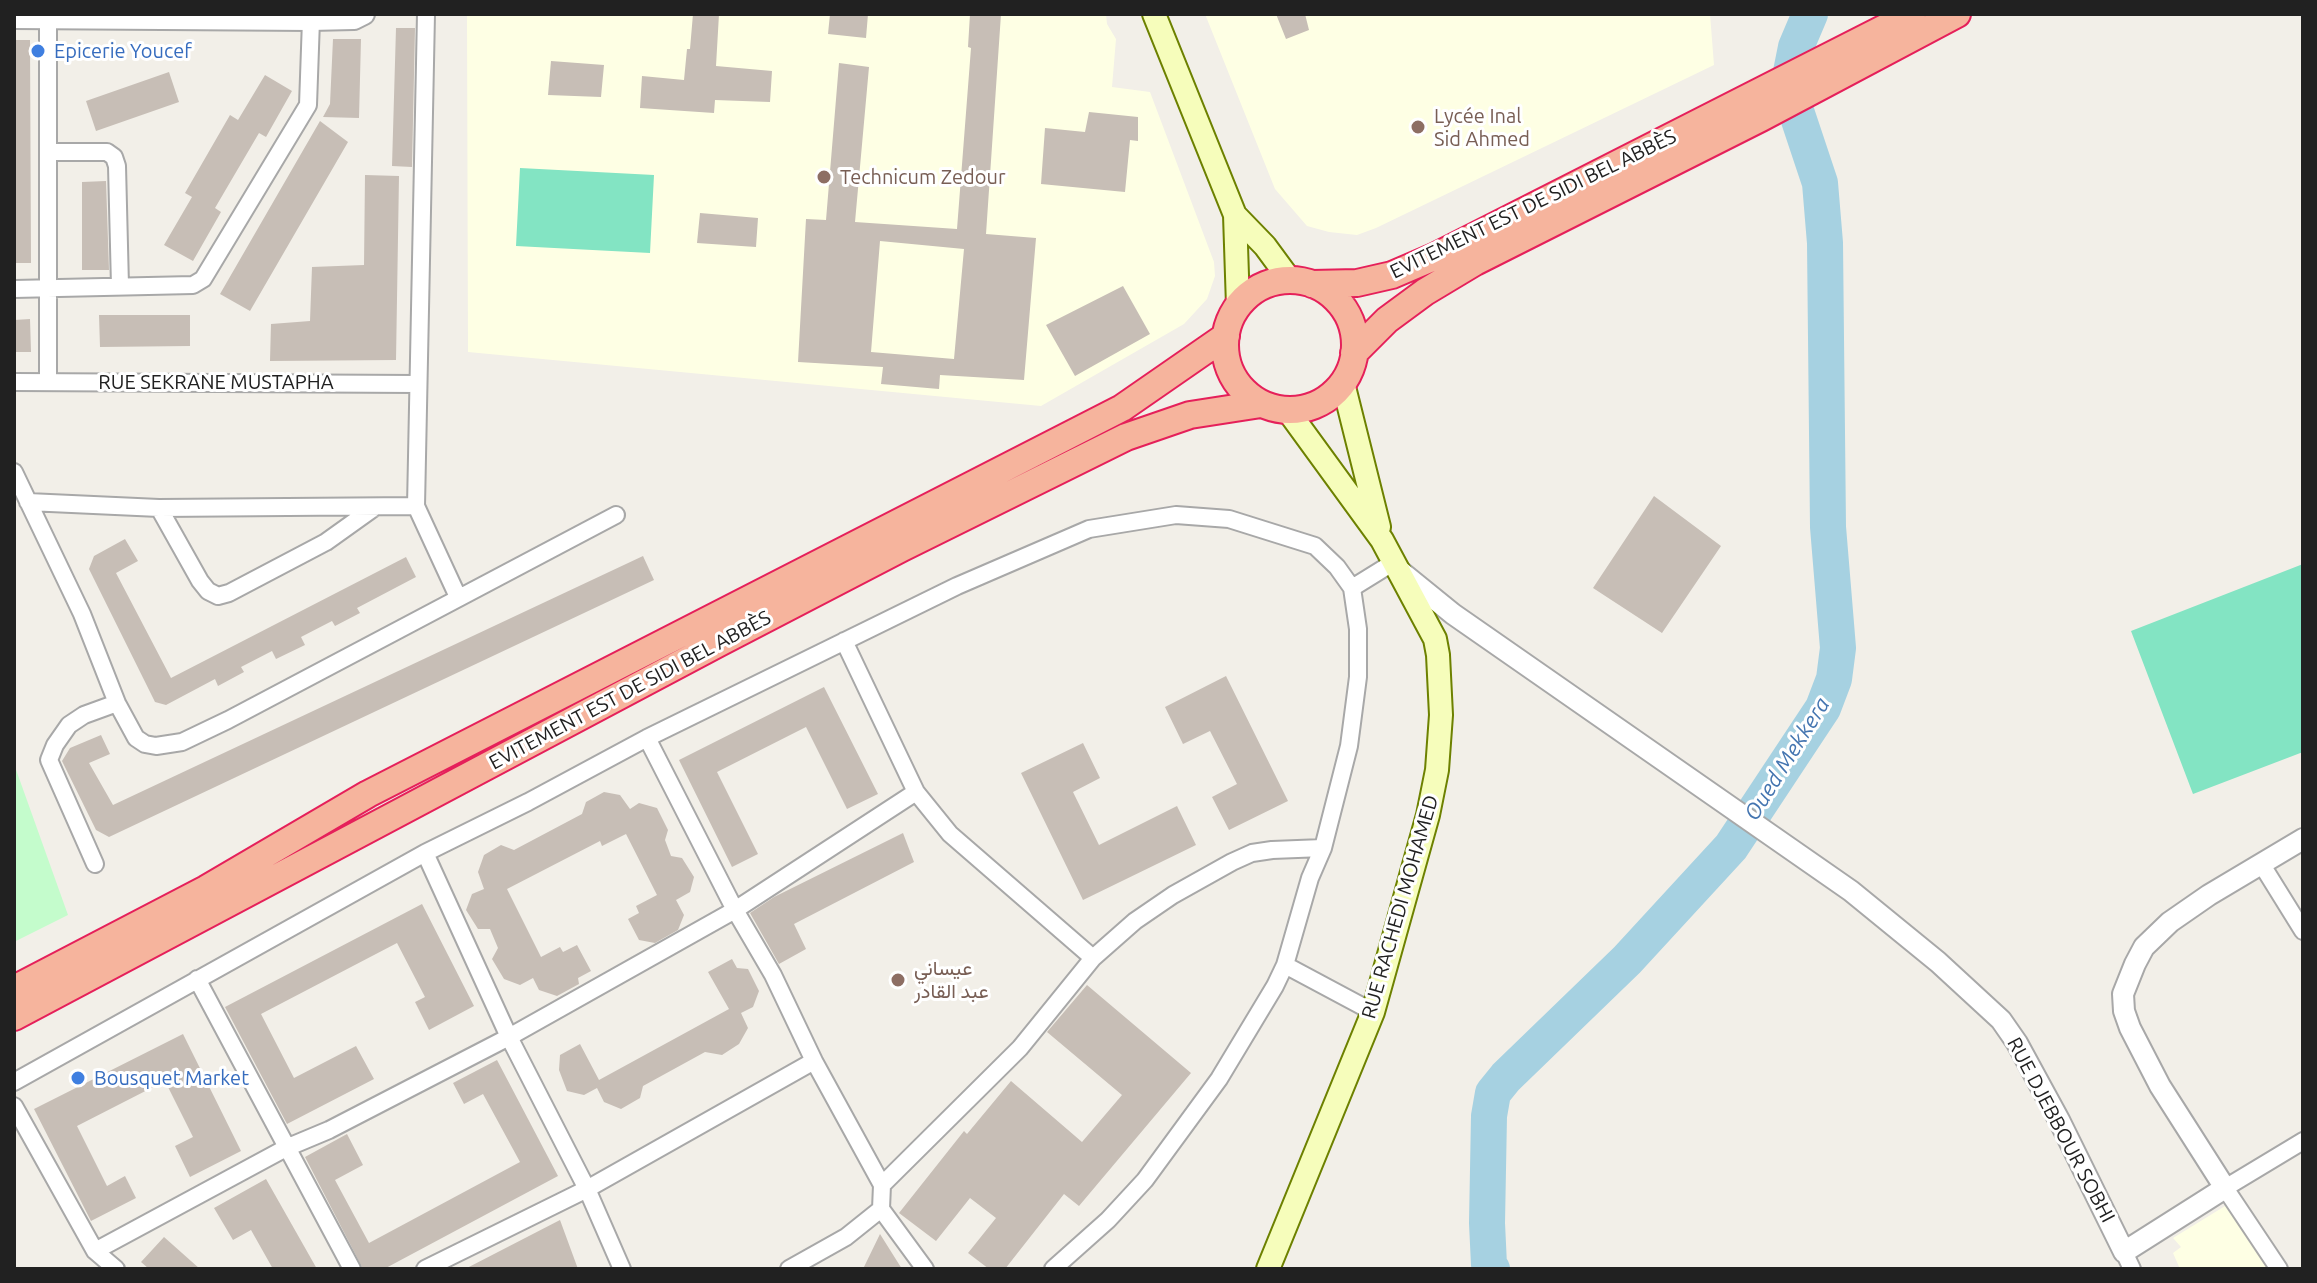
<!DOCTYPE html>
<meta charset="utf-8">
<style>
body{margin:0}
#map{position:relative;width:2317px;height:1283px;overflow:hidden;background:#f2efe8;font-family:Ubuntu,sans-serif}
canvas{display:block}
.frame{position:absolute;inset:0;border:16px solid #212121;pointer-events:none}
</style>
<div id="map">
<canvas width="2317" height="1283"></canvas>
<div class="frame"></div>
</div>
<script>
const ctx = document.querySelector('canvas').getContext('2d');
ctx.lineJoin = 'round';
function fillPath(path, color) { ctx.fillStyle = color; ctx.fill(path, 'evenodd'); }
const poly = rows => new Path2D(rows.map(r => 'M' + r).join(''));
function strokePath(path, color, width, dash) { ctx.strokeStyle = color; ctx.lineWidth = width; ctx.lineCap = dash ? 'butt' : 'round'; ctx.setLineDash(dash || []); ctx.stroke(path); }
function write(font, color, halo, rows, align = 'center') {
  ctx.font = font + ' Ubuntu,Vazirmatn,sans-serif'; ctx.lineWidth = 6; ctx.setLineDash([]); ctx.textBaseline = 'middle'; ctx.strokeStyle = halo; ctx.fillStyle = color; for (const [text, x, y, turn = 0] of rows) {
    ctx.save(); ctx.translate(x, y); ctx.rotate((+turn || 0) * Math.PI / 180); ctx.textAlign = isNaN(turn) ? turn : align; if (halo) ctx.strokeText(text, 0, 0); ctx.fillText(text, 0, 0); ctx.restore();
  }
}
fillPath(poly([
 [467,14,1106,14,1107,24,1116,39,1112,87,1150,92,1214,262,1215,276,1207,299,1184,324,1041,406,468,352],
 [1205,14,1710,14,1714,65,1376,228,1357,235,1329,232,1307,226,1275,189],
 [2230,1203,2271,1269,2180,1269,2173,1253,2181,1247,2173,1238]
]), '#feffe4');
fillPath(poly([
 [14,764,68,915,14,942]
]), '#c4fccc');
fillPath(poly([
 [520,168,654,175,650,253,516,246],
 [2303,564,2303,752,2193,794,2131,631]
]), '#83e4c3');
strokePath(poly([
 [1492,1269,1489,1265,1487,1223,1489,1116,1493,1093,1506,1077,1627,960,1731,847,1823,708,1834,679,1838,648,1828,527,1825,243,1820,183,1788,87,1796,47,1810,14]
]), '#a6d1e1', 36);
fillPath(poly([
 [693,14,719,14,716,66,772,71,770,102,715,100,714,113,640,108,642,76,684,80,687,49,690,49],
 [830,14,868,14,866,38,828,34],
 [970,14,1001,14,986,234,1036,238,1024,380,940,375,939,389,881,384,883,367,798,362,806,219,826,220,839,63,869,67,855,222,957,229,971,48,968,47],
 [880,241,964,249,954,359,871,352],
 [1276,14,1305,14,1309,30,1286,39],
 [396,28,415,28,412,167,392,166],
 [333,39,361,39,359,118,323,117,330,104],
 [14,40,30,40,31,263,14,263],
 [551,61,604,65,601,97,548,95],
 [169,72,179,102,96,131,86,101],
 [265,75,292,91,266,137,259,133,215,208,221,212,193,261,164,245,192,197,185,193,230,115,238,120],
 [1089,112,1138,117,1138,141,1130,140,1125,192,1041,184,1045,128,1085,132],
 [320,121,348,142,250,311,220,294],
 [365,175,399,176,396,360,270,361,271,324,310,321,312,267,364,265],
 [106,181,109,270,82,270,82,182],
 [700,213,758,218,756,247,697,243],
 [1123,286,1150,334,1075,376,1046,325],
 [99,315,190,315,190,346,100,347],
 [30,319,31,352,14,352,14,320],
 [1654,496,1721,546,1662,633,1593,588],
 [125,539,138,561,116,573,171,678,406,557,416,577,357,608,360,613,335,626,332,621,301,637,305,645,276,659,272,651,241,667,244,672,218,686,215,679,166,705,155,702,89,569,94,556],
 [643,556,654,580,109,837,96,830,62,761,70,748,101,735,110,754,89,763,113,805],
 [1226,676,1288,801,1229,830,1212,797,1237,784,1210,731,1183,744,1165,707],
 [824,687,878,794,847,809,806,727,717,772,758,854,732,867,679,760],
 [1083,743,1100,778,1073,792,1099,845,1177,806,1196,845,1083,900,1021,773],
 [604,792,620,795,630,809,639,803,657,808,668,830,665,840,671,856,682,858,694,877,690,892,676,900,684,915,678,930,655,943,639,940,628,919,639,913,636,906,657,895,626,834,602,846,600,841,507,889,541,957,560,947,563,952,577,945,591,971,578,978,579,984,557,996,539,990,533,978,520,985,504,979,492,959,498,948,490,929,478,929,466,910,472,894,484,889,478,872,484,855,501,845,514,850,582,814,586,802],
 [903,833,914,862,794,924,806,949,779,964,750,913,774,897],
 [422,904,474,1006,429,1030,415,1002,425,997,397,943,261,1014,294,1078,356,1046,374,1079,287,1124,225,1007],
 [732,959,737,968,748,969,759,991,753,1007,741,1013,748,1028,739,1044,722,1055,705,1052,643,1086,640,1098,621,1109,604,1102,597,1088,584,1095,567,1091,559,1070,560,1055,580,1044,599,1080,729,1009,708,972],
 [1087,985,1191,1073,1079,1206,1064,1194,1005,1269,989,1269,968,1253,996,1218,970,1198,936,1241,899,1213,964,1131,967,1134,1011,1081,1082,1142,1122,1095,1047,1032],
 [183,1034,241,1151,190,1177,175,1146,193,1137,165,1081,77,1126,107,1186,125,1176,136,1198,91,1221,34,1109],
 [497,1060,558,1176,384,1269,363,1269,305,1157,347,1134,363,1165,335,1180,369,1243,520,1162,483,1094,464,1104,453,1083],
 [266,1179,317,1269,273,1269,251,1230,233,1240,214,1208],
 [560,1220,578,1269,465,1269],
 [880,1234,902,1269,863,1269],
 [164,1237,200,1269,149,1269,141,1262]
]), '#c7beb6');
const minor = poly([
 [426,14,416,506,458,597],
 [48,152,107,152,114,157,117,166,120,286],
 [14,289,193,285,203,279,308,105,311,20],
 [14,382,418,384],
 [48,382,48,19],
 [14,472,82,614,117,703,136,738,145,744,156,746,182,742,228,720,616,515],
 [28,502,159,508,416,506],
 [159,508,200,581,208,591,218,596,229,593,326,542,375,507],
 [1352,588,1394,562],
 [844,641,916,792],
 [647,738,735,910,773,975,814,1061],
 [425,853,509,1037,735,910,916,792,950,834,1093,958,1135,921,1173,895,1232,862,1252,853,1272,850,1323,848],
 [95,864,49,760,55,745,69,725,84,715,117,703],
 [2262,865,2303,931],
 [1285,965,1373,1012],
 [197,979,352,1269],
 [14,1082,425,853,528,802,647,738,957,586,1089,529,1176,515,1229,519,1315,546,1337,567,1352,588,1358,629,1358,677,1349,746,1323,848,1310,878,1285,965,1275,986,1219,1079,1145,1180,1108,1220,1053,1269],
 [14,1106,95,1251,116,1269],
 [882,1185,1020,1048,1093,958],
 [95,1251,286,1148,329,1130,509,1037,587,1189,622,1269],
 [2124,1252,2132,1269],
 [425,1269,587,1189,814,1061,882,1185,881,1209,925,1269],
 [789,1269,846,1237,881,1209],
 [2279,1269,2225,1188,2303,1141]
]);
const tertiary = poly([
 [14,18,311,20,354,19,364,14],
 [1400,571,1453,614,1851,891,1938,962,2001,1020,2017,1043,2059,1120,2124,1252,2225,1188,2160,1086,2130,1028,2124,1011,2123,994,2135,964,2144,947,2170,922,2209,895,2303,839]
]);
const secondary = poly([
 [1154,14,1235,215,1265,246,1290,280],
 [1235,215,1238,306],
 [1343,383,1379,527],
 [1268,1269,1373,1012,1428,815,1437,770,1441,715,1438,655,1435,639,1382,540,1288,411]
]);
const trunk = poly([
 '1225 345a65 65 0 1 1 130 0a65 65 0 1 1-130 0Z',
 [1312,284,1357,283,1392,275,1434,257,1912,14],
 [1354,353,1387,320,1425,292,1475,262,1761,118,1957,14],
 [14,989,206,889,368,794,1122,408,1226,336],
 [14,1017,719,643,902,548,1126,437,1190,415,1261,404]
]);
strokePath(minor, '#a8a8a8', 20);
strokePath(tertiary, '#a8a8a8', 24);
strokePath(secondary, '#6d8100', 26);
strokePath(trunk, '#e5205a', 30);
strokePath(minor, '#fff', 16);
strokePath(tertiary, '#fff', 20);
strokePath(secondary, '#f6fdbb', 22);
strokePath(trunk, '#f6b49d', 26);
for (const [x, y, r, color] of [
 [38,51,8,"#3f7fe0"],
 [1418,127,8,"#8d6e63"],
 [824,177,8,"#8d6e63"],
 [898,980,8,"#8d6e63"],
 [78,1078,8,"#3f7fe0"]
]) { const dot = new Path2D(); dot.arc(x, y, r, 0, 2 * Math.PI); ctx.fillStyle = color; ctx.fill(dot); strokePath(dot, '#fff', 3); }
write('20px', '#366cbe', '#fff', [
 ["Epicerie Youcef",54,51],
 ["Bousquet Market",94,1078]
], 'left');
write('20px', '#785e54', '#fff', [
 ["Lycée Inal",1434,116],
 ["Sid Ahmed",1434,139],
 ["Technicum Zedour",840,177],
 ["عيساني",914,968],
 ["عبد القادر",914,991]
], 'left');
write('20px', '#212121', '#fff', [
 ["EVITEMENT EST DE SIDI BEL ABBÈS",1533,204,-26],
 ["RUE SEKRANE MUSTAPHA",216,382],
 ["EVITEMENT EST DE SIDI BEL ABBÈS",630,690,-28],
 ["RUE RACHEDI MOHAMED",1400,907,-74],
 ["RUE DJEBBOUR SOBHI",2061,1130,62]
]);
write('italic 22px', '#4475b0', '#fff', [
 ["Oued Mekkera",1787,759,-58]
]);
</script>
